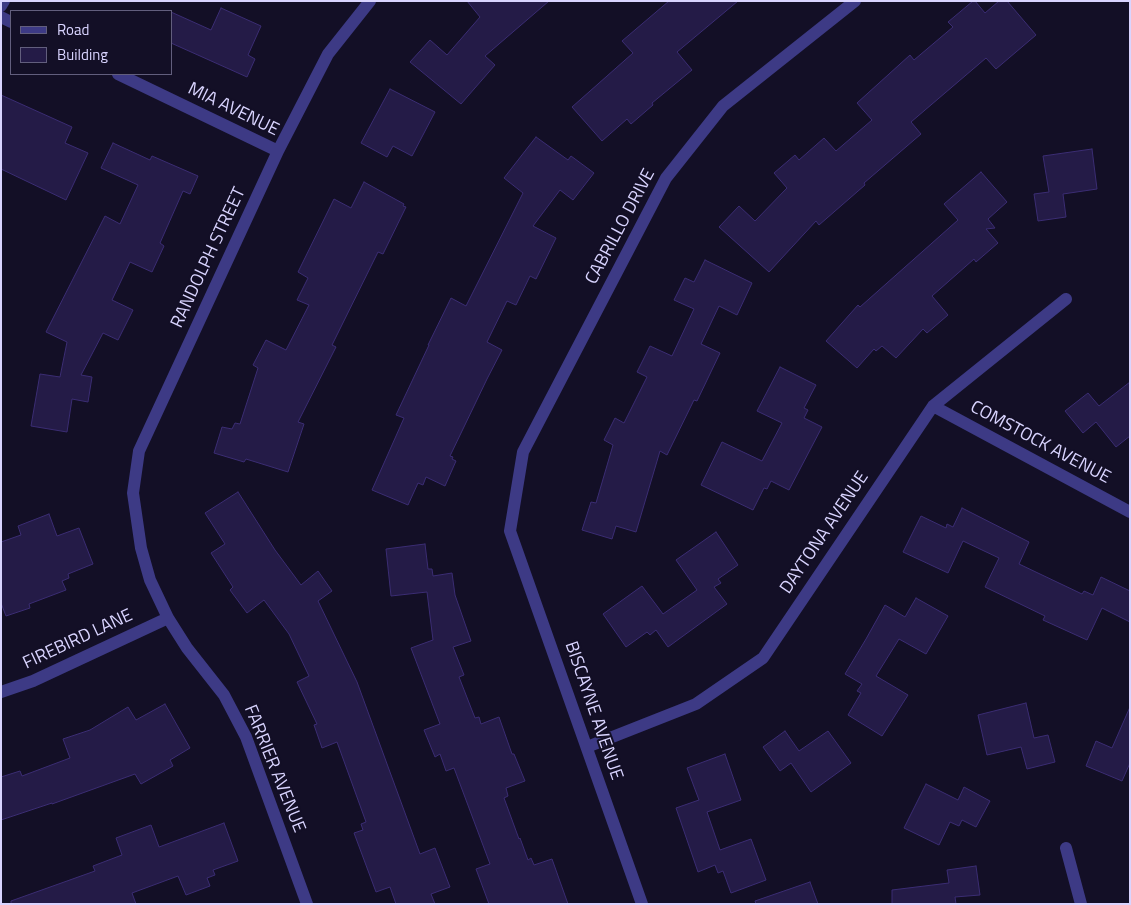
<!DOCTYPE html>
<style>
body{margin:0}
#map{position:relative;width:1131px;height:905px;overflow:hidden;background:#130f26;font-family:"Titillium Web",sans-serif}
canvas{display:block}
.frame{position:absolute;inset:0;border:2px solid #d9d4ff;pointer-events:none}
.legend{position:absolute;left:10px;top:10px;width:162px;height:65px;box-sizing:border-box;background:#130f26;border:1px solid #625e7d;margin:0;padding:6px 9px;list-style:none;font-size:15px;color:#d9d4ff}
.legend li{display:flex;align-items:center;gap:10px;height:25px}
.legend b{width:25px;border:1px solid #625e7d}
</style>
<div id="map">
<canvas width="1131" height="905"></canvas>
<div class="frame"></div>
<ul class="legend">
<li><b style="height:6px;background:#3d3a85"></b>Road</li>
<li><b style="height:14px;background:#241b47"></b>Building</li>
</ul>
</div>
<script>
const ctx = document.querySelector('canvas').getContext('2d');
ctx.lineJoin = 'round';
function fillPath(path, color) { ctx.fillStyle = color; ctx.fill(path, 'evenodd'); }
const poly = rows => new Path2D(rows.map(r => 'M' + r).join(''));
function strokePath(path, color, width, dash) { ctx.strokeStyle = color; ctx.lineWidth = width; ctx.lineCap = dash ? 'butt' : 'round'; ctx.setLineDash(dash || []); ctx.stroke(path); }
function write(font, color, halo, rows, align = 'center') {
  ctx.font = font + ' "Titillium Web",sans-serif'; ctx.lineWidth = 4; ctx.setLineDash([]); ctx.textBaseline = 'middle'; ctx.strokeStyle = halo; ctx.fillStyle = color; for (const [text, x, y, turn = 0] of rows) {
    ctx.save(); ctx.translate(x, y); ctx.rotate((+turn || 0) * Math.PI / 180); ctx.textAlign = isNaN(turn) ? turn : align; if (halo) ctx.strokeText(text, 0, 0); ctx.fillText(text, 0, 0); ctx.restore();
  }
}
const building = poly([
 [467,1,549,1,485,56,495,65,461,104,410,62,430,40,447,55,480,17,467,1],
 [669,1,738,1,677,52,692,70,652,103,653,105,631,124,627,119,602,141,572,107,633,53,622,41,669,1],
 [973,1,975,1,985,13,999,1,1007,1,1036,35,996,69,986,58,911,122,921,134,864,183,865,185,819,225,816,221,769,272,719,227,739,206,755,221,787,188,774,173,795,155,799,160,824,138,836,151,872,120,857,103,910,55,914,60,953,27,948,22,973,1],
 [221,8,261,26,248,55,255,59,247,77,171,43,171,12,211,30,221,8],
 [390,89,435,112,412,156,393,146,387,157,361,143,390,89],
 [1,95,72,127,65,143,88,153,66,200,1,169,1,95],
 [536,137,568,160,571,156,594,173,573,200,560,190,533,226,556,238,536,279,530,276,516,305,507,301,487,342,502,350,487,379,450,456,453,457,452,459,456,461,445,486,426,477,423,485,418,483,408,505,372,490,404,418,396,415,429,345,428,345,451,298,466,306,523,193,504,178,536,137],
 [113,143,150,160,152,156,198,176,190,194,183,191,160,243,164,246,152,272,130,262,112,300,133,310,118,340,103,333,81,375,92,377,88,402,72,399,67,432,31,426,40,374,60,377,67,342,46,332,105,216,120,224,138,185,101,168,113,143],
 [1092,149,1097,189,1063,194,1066,217,1038,221,1034,194,1049,192,1043,156,1092,149],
 [981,172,1007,202,988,219,995,228,986,229,998,243,976,262,974,259,932,296,948,315,927,333,923,329,896,358,882,346,876,351,874,349,857,368,826,341,858,305,860,307,958,220,944,204,981,172],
 [364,182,404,204,403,206,406,207,383,254,378,252,332,345,336,347,298,422,304,424,288,472,246,459,244,462,214,453,222,427,232,429,235,423,240,424,258,368,253,365,266,340,286,350,309,305,297,300,308,278,298,272,334,199,351,208,364,182],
 [705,260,752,283,737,315,719,306,701,344,720,353,697,401,694,400,667,455,660,451,636,532,616,526,612,539,582,530,591,502,596,503,613,445,604,440,615,418,624,423,647,377,637,372,650,346,672,356,694,309,674,300,685,278,694,282,705,260],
 [780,367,816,385,804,408,808,410,804,418,822,427,789,490,771,481,767,489,764,488,753,510,701,485,722,442,762,461,782,423,757,411,780,367],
 [1130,382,1130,436,1116,447,1096,422,1083,433,1065,411,1088,393,1099,406,1130,382],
 [238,492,275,550,301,585,318,571,332,591,318,601,357,682,420,854,435,848,450,887,431,894,435,904,396,904,390,887,376,892,354,833,363,830,361,824,366,822,337,742,322,748,314,725,317,724,297,682,309,676,289,634,264,600,247,613,230,590,233,587,211,553,225,544,205,513,238,492],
 [962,508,1029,542,1019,564,1082,594,1084,591,1093,595,1101,577,1130,591,1130,622,1102,608,1087,640,1043,620,1045,616,985,587,999,558,963,541,948,573,903,552,921,516,946,528,947,524,953,527,962,508],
 [49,514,57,536,79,528,93,564,68,574,69,578,62,581,66,590,29,604,30,608,6,616,1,603,1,542,21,535,18,526,49,514],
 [716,532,738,565,718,579,721,583,714,587,727,604,668,647,656,630,650,635,647,632,626,647,603,614,642,586,663,614,697,590,676,560,716,532],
 [425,544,428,569,432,569,433,576,452,573,455,595,471,641,453,647,464,675,459,677,475,718,479,717,481,724,499,717,512,754,514,754,525,781,506,788,508,796,504,798,519,839,520,838,528,860,531,858,534,865,552,859,568,904,489,904,476,869,490,864,454,768,446,771,440,754,435,757,424,730,440,724,411,648,433,640,427,592,391,596,386,549,425,544],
 [916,598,948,616,926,654,899,639,876,676,908,695,882,736,848,715,861,693,857,691,862,684,845,674,866,639,885,605,905,617,916,598],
 [1026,703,1034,738,1048,735,1055,762,1027,769,1021,747,987,755,978,715,1026,703],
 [165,704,190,748,170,760,173,766,141,784,135,774,52,804,52,803,1,820,1,777,20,771,22,776,70,758,63,739,90,730,128,707,136,720,165,704],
 [1130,707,1130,763,1122,781,1086,766,1096,741,1112,748,1130,707],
 [785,731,799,751,828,731,851,763,811,792,791,763,780,771,763,747,785,731],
 [725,754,741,800,707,812,720,850,751,839,766,880,731,893,723,871,718,873,715,865,698,872,676,808,699,800,687,768,725,754],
 [926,784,958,800,964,787,990,801,976,827,962,820,959,826,950,822,939,845,904,828,926,784],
 [224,823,238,861,213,870,215,875,207,878,210,886,186,895,178,876,132,893,136,904,11,904,11,901,95,871,93,866,122,855,116,838,151,825,159,847,224,823],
 [976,866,980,895,955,897,956,904,892,904,892,890,949,883,947,870,976,866],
 [810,882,818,904,756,904,755,901,810,882]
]);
fillPath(building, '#241b47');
strokePath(building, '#3b2d73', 1);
strokePath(poly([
 [1,6,4,1],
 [1,17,11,22],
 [118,74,278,151],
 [933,406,1130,512],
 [1,692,33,681,168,618],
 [587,747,696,704,763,658,933,406,1066,299],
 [1066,848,1081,904],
 [307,904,246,737,224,695,187,648,168,618,150,580,141,548,133,493,139,451,278,151,328,54,370,1],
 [642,904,510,531,523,452,666,178,723,106,855,1]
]), '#3d3a85', 12);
write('18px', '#d9d4ff', '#130f26', [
 ["MIA AVENUE",233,110,26],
 ["CABRILLO DRIVE",621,227,-62],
 ["RANDOLPH STREET",209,258,-65],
 ["COMSTOCK AVENUE",1040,443,28],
 ["DAYTONA AVENUE",825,533,-56],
 ["FIREBIRD LANE",78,640,-25],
 ["BISCAYNE AVENUE",593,711,71],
 ["FARRIER AVENUE",274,769,68]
]);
</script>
